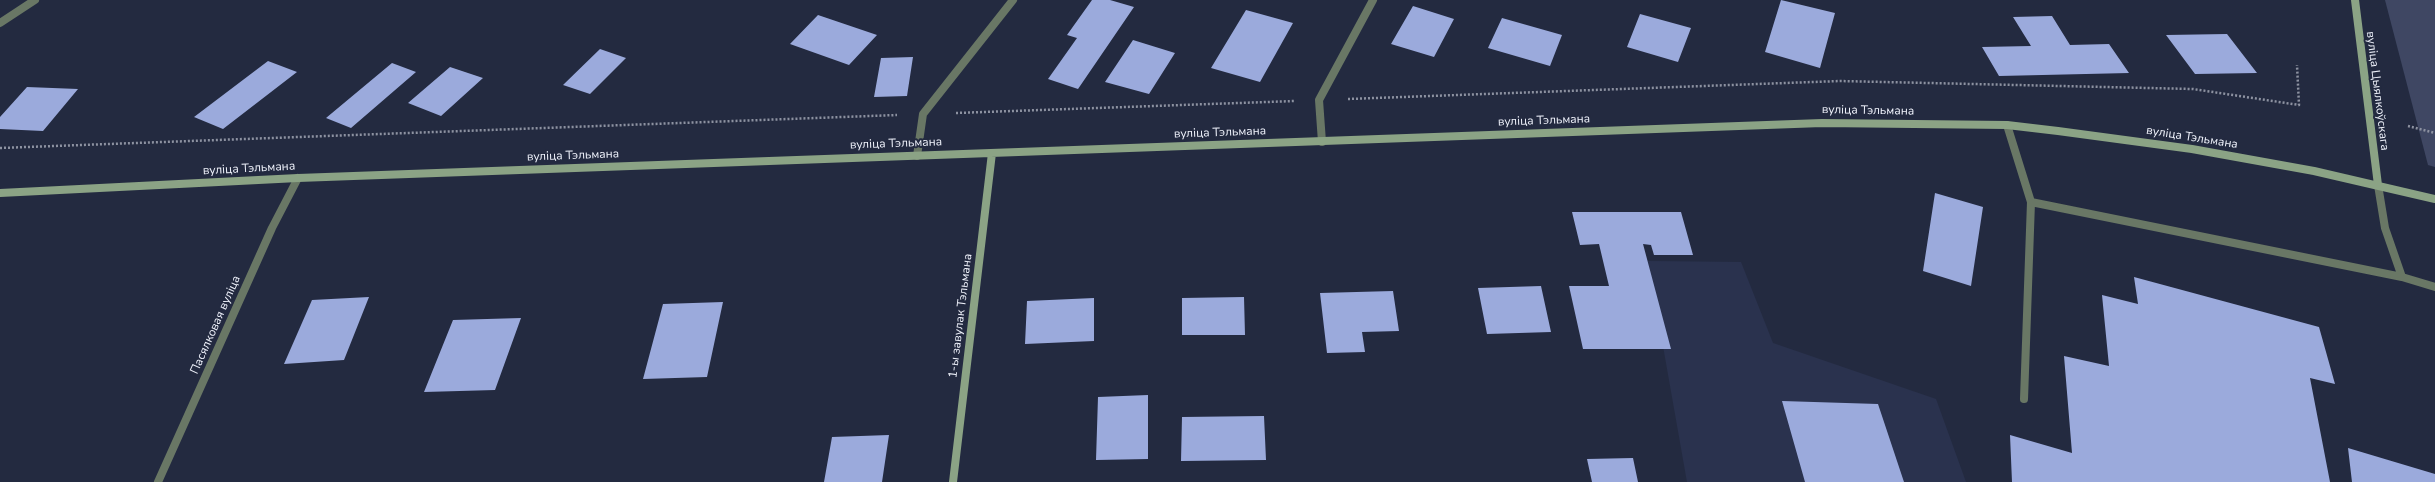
<!DOCTYPE html>
<meta charset="utf-8">
<style>
body{margin:0}
canvas{display:block;background:#232a40}
</style>
<canvas width="2435" height="482"></canvas>
<script>
const ctx = document.querySelector('canvas').getContext('2d');
ctx.lineJoin = 'round';
function fillPath(path, color) { ctx.fillStyle = color; ctx.fill(path, 'evenodd'); }
const poly = rows => new Path2D(rows.map(r => 'M' + r).join(''));
function strokePath(path, color, width, dash) { ctx.strokeStyle = color; ctx.lineWidth = width; ctx.lineCap = dash ? 'butt' : 'round'; ctx.setLineDash(dash || []); ctx.stroke(path); }
function write(font, color, halo, rows, align = 'center') {
  ctx.font = font + ' "Nunito Sans",sans-serif'; ctx.lineWidth = 4; ctx.setLineDash([]); ctx.textBaseline = 'middle'; ctx.strokeStyle = halo; ctx.fillStyle = color; for (const [text, x, y, turn = 0] of rows) {
    ctx.save(); ctx.translate(x, y); ctx.rotate((+turn || 0) * Math.PI / 180); ctx.textAlign = isNaN(turn) ? turn : align; if (halo) ctx.strokeText(text, 0, 0); ctx.fillText(text, 0, 0); ctx.restore();
  }
}
fillPath(poly([
 [1648,261,1741,262,1773,343,1936,399,1966,482,1687,482]
]), '#2a324e');
fillPath(poly([
 [2385,0,2435,0,2435,167,2428,165]
]), '#3f4763');
fillPath(poly([
 [1092,0,1110,0,1134,7,1078,89,1048,79,1077,38,1067,35],
 [1781,0,1835,13,1820,68,1765,52],
 [1413,6,1454,19,1434,57,1391,44],
 [1246,10,1293,23,1260,82,1211,68],
 [1640,14,1691,28,1678,62,1627,47],
 [818,15,877,35,849,65,790,44],
 [2052,16,2070,45,2109,44,2129,73,1999,76,1982,47,2031,46,2013,17],
 [1502,18,1562,35,1550,66,1488,48],
 [2227,34,2257,73,2195,74,2166,35],
 [1133,40,1175,53,1149,94,1105,82],
 [600,49,626,58,590,94,563,85],
 [913,57,907,96,874,97,881,58],
 [268,61,297,72,223,129,194,117],
 [392,63,416,72,351,128,326,118],
 [450,67,483,78,441,116,408,103],
 [27,87,78,89,43,131,0,129,0,117],
 [1935,193,1983,207,1971,286,1923,271],
 [1572,212,1681,212,1693,255,1654,255,1651,245,1643,244,1671,349,1583,349,1569,286,1609,286,1599,244,1580,245],
 [2134,277,2319,327,2335,384,2310,378,2330,482,2012,482,2010,435,2072,453,2064,356,2109,366,2102,295,2138,304],
 [1541,286,1551,332,1487,334,1478,288],
 [1393,291,1399,331,1362,332,1365,352,1327,353,1320,293],
 [369,297,344,360,284,364,312,300],
 [1244,297,1245,335,1182,335,1182,298],
 [1094,298,1094,341,1025,344,1027,301],
 [723,302,707,377,643,379,663,304],
 [521,318,495,390,424,392,453,320],
 [1148,395,1148,459,1096,460,1098,397],
 [1782,401,1878,404,1904,482,1805,482],
 [1264,416,1266,460,1181,461,1182,417],
 [889,435,882,482,824,482,832,437],
 [2348,448,2435,474,2435,482,2352,482],
 [1633,458,1638,482,1592,482,1587,459]
]), '#9baadc');
strokePath(poly([
 [1348,99,1840,81,2193,89,2299,105,2297,65],
 [956,113,1295,101],
 [2408,126,2435,133],
 [0,148,897,115]
]), '#8d92a1', 2.5, [2, 2]);
strokePath(poly([
 [2007,125,2031,202],
 [2378,185,2385,228,2402,277,2435,287],
 [2024,399,2031,202,2402,277]
]), '#697765', 8);
strokePath(poly([
 [0,23,35,0],
 [1322,142,1319,100,1373,0],
 [917,156,923,114,1013,0],
 [158,482,272,228,298,178]
]), '#697765', 8);
strokePath(poly([
 [2355,0,2378,185],
 [0,193,298,178,1822,123,2007,125,2058,131,2192,149,2314,171,2435,199],
 [953,482,992,153]
]), '#8ba385', 8);
write('12px', '#f0f3fc', '#232a40', [
 ["вуліца Цыялкоўскага",2377,91,83],
 ["вуліца Тэльмана",1868,111,1],
 ["вуліца Тэльмана",1544,121,-2],
 ["вуліца Тэльмана",1220,133,-2],
 ["вуліца Тэльмана",2192,138,9],
 ["вуліца Тэльмана",896,144,-2],
 ["вуліца Тэльмана",573,156,-2],
 ["вуліца Тэльмана",249,169,-3],
 ["1-ы завулак Тэльмана",961,316,-83],
 ["Пасялковая вуліца",216,325,-66]
]);
</script>
